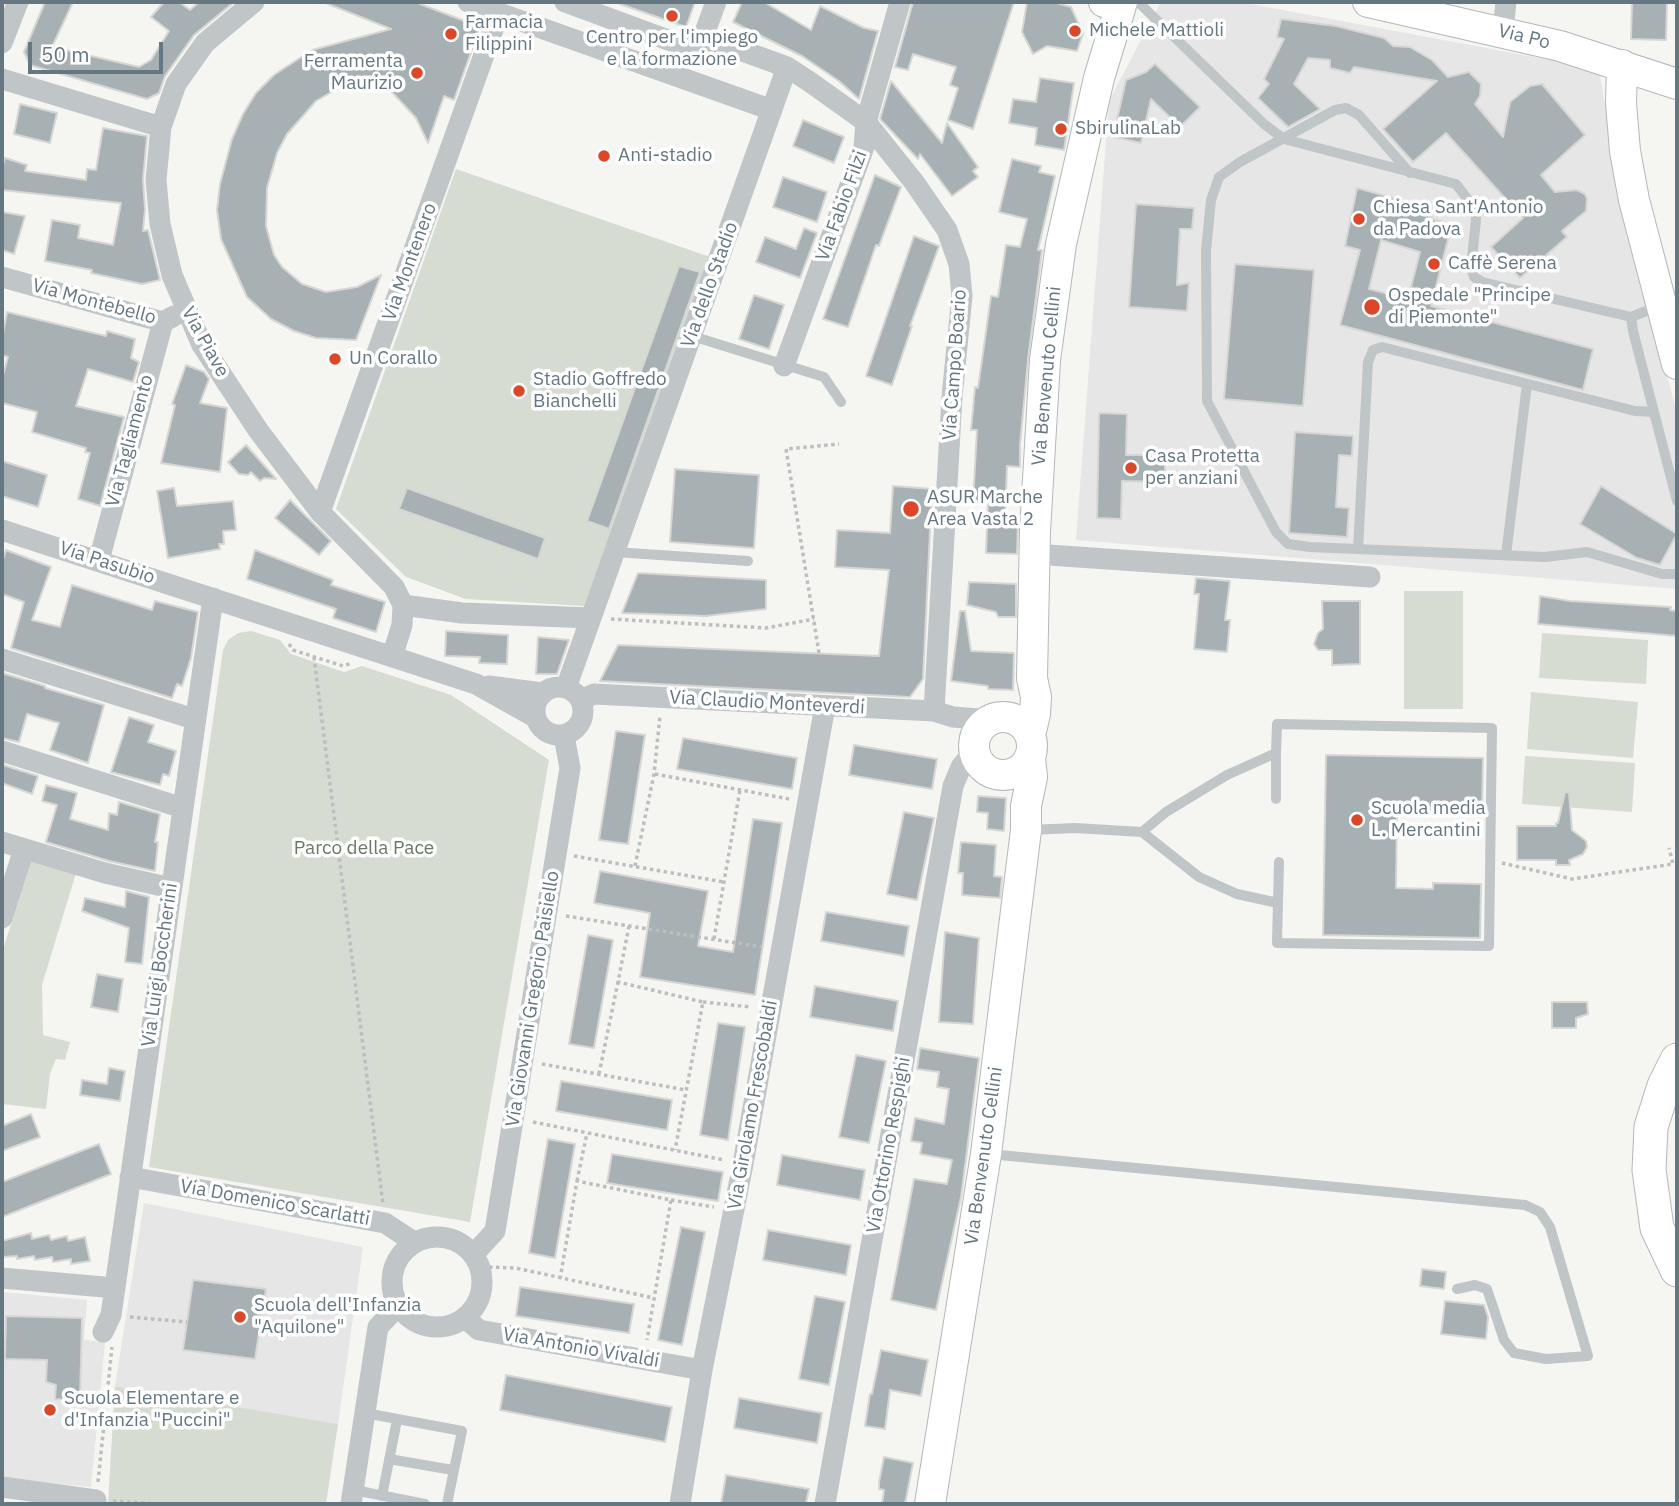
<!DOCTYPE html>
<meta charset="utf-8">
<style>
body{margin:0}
#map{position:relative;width:1679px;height:1506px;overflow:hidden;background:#f5f5f1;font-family:"IBM Plex Sans",sans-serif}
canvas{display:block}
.frame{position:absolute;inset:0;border:4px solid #657781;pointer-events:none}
.scale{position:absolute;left:28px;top:42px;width:135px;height:32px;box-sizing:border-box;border:4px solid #657781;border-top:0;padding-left:9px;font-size:21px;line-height:24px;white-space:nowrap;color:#657781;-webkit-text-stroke:5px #fff;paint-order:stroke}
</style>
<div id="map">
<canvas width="1679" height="1506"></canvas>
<div class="frame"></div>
<div class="scale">50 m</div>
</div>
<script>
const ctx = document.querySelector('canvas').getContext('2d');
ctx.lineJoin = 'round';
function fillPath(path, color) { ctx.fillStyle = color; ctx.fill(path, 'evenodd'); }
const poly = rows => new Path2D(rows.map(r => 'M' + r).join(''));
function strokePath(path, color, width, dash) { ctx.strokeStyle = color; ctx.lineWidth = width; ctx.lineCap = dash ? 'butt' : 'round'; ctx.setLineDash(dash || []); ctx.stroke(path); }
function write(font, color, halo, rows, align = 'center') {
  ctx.font = font + ' "IBM Plex Sans",sans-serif'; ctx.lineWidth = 7; ctx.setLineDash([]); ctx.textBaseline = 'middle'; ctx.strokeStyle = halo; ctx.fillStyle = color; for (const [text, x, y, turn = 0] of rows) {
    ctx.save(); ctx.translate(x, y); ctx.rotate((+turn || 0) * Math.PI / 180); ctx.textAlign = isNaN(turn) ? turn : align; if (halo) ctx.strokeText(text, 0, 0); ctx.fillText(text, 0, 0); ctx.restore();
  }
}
fillPath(poly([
 [1161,2,1240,2,1599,69,1621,202,1677,413,1677,589,1076,540,1109,101],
 [144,1203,363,1247,338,1424,115,1386],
 [2,1292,87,1300,84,1340,105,1342,91,1487,2,1478]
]), '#e5e6e5');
fillPath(poly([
 [456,169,710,257,584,606,466,599,406,577,336,509],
 [1404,591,1463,591,1463,709,1404,709],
 [251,631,280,640,291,654,344,672,362,666,451,695,549,760,470,1222,149,1167,223,650,228,640,238,633],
 [1542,633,1648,640,1646,684,1539,678],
 [1531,692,1638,702,1633,758,1527,749],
 [1525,756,1635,763,1632,812,1522,804],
 [31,860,76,873,42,985,43,1035,70,1042,65,1060,56,1059,50,1074,46,1109,2,1104,2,953],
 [115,1386,338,1424,326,1504,108,1504]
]), '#d6dcd2');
const building = poly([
 [45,2,73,2,52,47,139,67,151,60,169,31,151,17,164,2,179,2,190,10,199,2,234,2,194,35,165,76,159,93,147,99,30,65,24,52,45,2],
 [323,2,415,2,480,27,454,100,444,96,428,143,416,118,391,91,379,85,355,84,335,90,316,101,287,134,277,153,267,188,266,226,274,255,282,267,302,284,326,292,357,287,381,275,356,340,316,338,294,331,271,319,247,297,221,239,217,210,220,184,232,139,243,114,256,93,274,75,312,50,391,29,323,2],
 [620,2,695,2,686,27,620,4,620,2],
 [742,2,764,2,811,30,820,6,864,28,878,31,859,99,839,81,802,56,733,22,742,2],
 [913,2,1014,2,973,129,948,120,958,88,950,85,956,67,913,54,908,70,895,67,913,2],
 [1027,2,1053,2,1071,7,1083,34,1077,51,1047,46,1033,54,1022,32,1027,2],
 [1632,2,1667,2,1666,40,1631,39,1632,2],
 [1281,19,1336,26,1384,38,1393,46,1410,47,1432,60,1448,77,1469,72,1481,84,1480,96,1475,104,1503,137,1510,102,1530,86,1542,84,1585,135,1541,175,1555,192,1577,190,1585,194,1587,199,1586,211,1562,231,1567,237,1520,278,1491,247,1523,218,1446,133,1413,162,1383,129,1437,81,1354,67,1350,73,1330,68,1330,60,1308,58,1294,84,1320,109,1288,127,1258,98,1269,84,1264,79,1284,39,1277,37,1281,19],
 [1155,64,1200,107,1180,127,1151,99,1141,143,1113,137,1126,80,1146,72,1155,64],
 [1040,78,1074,83,1064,150,1035,145,1037,128,1009,123,1013,99,1036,102,1040,78],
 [891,81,942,143,947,123,978,167,973,171,978,177,952,196,920,154,918,159,880,119,891,81],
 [20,104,57,113,50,143,14,134,20,104],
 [803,120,844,137,834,163,793,146,803,120],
 [103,128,147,136,143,179,145,209,143,231,148,230,160,280,142,284,91,273,92,270,45,261,52,220,80,225,78,238,113,245,121,203,2,190,2,168,5,158,27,165,25,171,86,180,87,169,96,170,103,128],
 [1012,159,1041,166,1039,172,1055,176,1038,250,1042,250,1028,359,1020,445,1020,467,1007,466,1005,519,1018,520,1017,554,986,553,988,501,973,501,977,430,971,430,975,387,978,388,991,296,998,297,1006,245,1020,247,1027,219,999,212,1012,159],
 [875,175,901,187,879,246,876,245,848,327,823,319,875,175],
 [783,177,827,192,817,222,773,207,783,177],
 [1357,188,1433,209,1431,219,1452,224,1431,306,1593,349,1583,390,1340,325,1360,250,1345,246,1357,188],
 [1381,240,1420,252,1408,299,1369,289,1381,240],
 [1136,204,1194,208,1192,229,1180,229,1177,285,1189,283,1187,311,1129,307,1136,204],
 [2,212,25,216,14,254,2,250,2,212],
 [804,228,817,233,800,278,756,262,765,237,796,249,804,228],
 [914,236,939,246,910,326,912,326,892,385,866,376,914,236],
 [1235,264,1314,270,1303,406,1224,399,1235,264],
 [679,266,700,272,609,529,587,521,679,266],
 [754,295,784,305,769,349,739,339,754,295],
 [7,312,106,336,107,331,135,339,131,358,139,362,133,382,88,369,76,406,124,417,100,506,78,499,90,453,85,452,86,448,32,432,37,412,2,403,2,379,8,357,2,355,2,339,7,312],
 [186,365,204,372,209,379,200,403,227,408,220,472,161,463,175,405,172,404,186,365],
 [1099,413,1127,414,1126,455,1165,455,1165,482,1122,481,1121,519,1097,518,1099,413],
 [1295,432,1353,436,1352,456,1339,455,1336,507,1349,508,1347,537,1289,533,1295,432],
 [246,445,270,472,276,479,264,478,260,481,251,472,248,475,239,474,228,462,246,445],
 [2,461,47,475,38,507,2,496,2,461],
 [675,469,759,475,754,548,670,542,675,469],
 [893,486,932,489,923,679,910,697,600,681,618,645,879,656,889,570,835,567,837,530,890,533,893,486],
 [1601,486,1677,534,1660,565,1637,558,1580,524,1601,486],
 [174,488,177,506,233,501,236,530,223,531,224,544,219,544,220,549,168,558,157,491,174,488],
 [407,488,545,538,538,559,399,509,407,488],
 [290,500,331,541,319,555,275,518,290,500],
 [6,550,51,567,32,620,60,627,72,585,152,610,155,601,198,612,191,658,182,686,177,684,172,698,11,648,24,602,2,594,2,563,6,550],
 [255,550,333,580,331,585,385,602,376,632,333,618,336,609,247,579,255,550],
 [638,573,766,580,766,609,706,616,622,613,638,573],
 [1196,578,1230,581,1225,620,1230,620,1227,652,1194,649,1199,594,1194,594,1196,578],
 [969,582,1016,584,1016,617,998,617,996,612,967,605,969,582],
 [1540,596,1570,601,1671,607,1670,610,1677,611,1677,636,1538,624,1540,596],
 [1322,601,1360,601,1360,664,1332,665,1332,650,1318,650,1314,644,1318,633,1323,629,1322,601],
 [960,611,965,611,971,651,1014,653,1013,690,988,689,988,686,951,681,960,611],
 [446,631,508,635,507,664,479,663,480,657,445,656,446,631],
 [538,637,569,640,557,674,536,674,538,637],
 [2,673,45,686,45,688,104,705,88,763,50,750,59,723,27,714,19,742,2,738,2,673],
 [129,717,154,725,148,742,176,751,169,776,163,774,160,785,111,772,129,717],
 [616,731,645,735,628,844,599,840,616,731],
 [683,738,797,758,792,789,677,769,683,738],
 [854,745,937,759,932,789,849,775,854,745],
 [1326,755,1483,758,1482,813,1397,810,1396,888,1433,889,1433,883,1481,884,1480,938,1323,935,1326,755],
 [3,765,38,776,32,794,2,783,3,765],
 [46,785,77,793,70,819,108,830,109,813,117,815,119,802,160,814,155,842,158,842,155,871,109,861,46,842,57,805,42,801,46,785],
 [1565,792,1569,793,1572,830,1586,841,1587,847,1583,854,1569,860,1570,865,1556,865,1556,860,1517,860,1517,826,1556,826,1556,823,1558,823,1565,792],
 [978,796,1006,798,1004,831,987,829,988,813,977,812,978,796],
 [904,812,934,818,917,900,887,894,904,812],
 [753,819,782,823,755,995,640,977,650,913,594,903,600,871,708,891,698,946,733,952,753,819],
 [961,842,996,845,994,876,1002,877,1000,898,962,895,963,873,958,873,961,842],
 [126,891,149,897,142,964,125,962,129,928,82,911,85,898,125,907,126,891],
 [826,912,909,926,904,956,821,941,826,912],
 [945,932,979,938,973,1024,939,1022,945,932],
 [588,935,613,940,594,1048,569,1044,588,935],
 [97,974,123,979,118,1012,91,1007,97,974],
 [815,986,898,1001,893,1031,810,1017,815,986],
 [1552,1002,1587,1002,1588,1014,1576,1018,1576,1028,1552,1028,1552,1002],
 [718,1023,745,1027,728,1140,700,1135,718,1023],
 [920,1048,979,1058,961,1197,936,1310,891,1300,914,1179,947,1184,952,1160,920,1154,922,1143,911,1141,915,1118,944,1124,949,1089,937,1087,939,1072,917,1069,920,1048],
 [856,1055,886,1061,869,1143,839,1137,856,1055],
 [109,1068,125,1071,120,1101,80,1095,82,1080,107,1084,109,1068],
 [561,1081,672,1100,667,1130,556,1111,561,1081],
 [31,1114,40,1137,2,1151,2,1126,31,1114],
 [548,1139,575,1144,555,1258,529,1253,548,1139],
 [99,1144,111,1174,2,1217,2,1182,99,1144],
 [612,1154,723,1172,718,1201,607,1183,612,1154],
 [782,1155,865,1170,860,1200,777,1185,782,1155],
 [681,1227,705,1232,682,1345,658,1340,681,1227],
 [768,1230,851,1245,846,1275,763,1260,768,1230],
 [31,1233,32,1239,49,1235,51,1240,67,1236,68,1241,85,1237,90,1261,71,1264,71,1259,53,1262,52,1257,35,1260,34,1256,17,1259,17,1256,2,1257,2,1241,31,1233],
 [1422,1269,1446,1272,1444,1289,1420,1286,1422,1269],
 [193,1280,266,1289,255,1359,183,1350,193,1280],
 [520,1287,634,1304,629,1333,516,1316,520,1287],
 [815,1296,845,1302,829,1385,799,1379,815,1296],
 [1445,1301,1484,1305,1488,1317,1486,1339,1441,1334,1445,1301],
 [6,1316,82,1318,80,1400,55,1399,56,1385,46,1382,47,1360,5,1359,6,1316],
 [881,1350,928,1360,921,1396,890,1390,885,1429,865,1426,870,1394,872,1394,881,1350],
 [506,1375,672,1407,665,1442,500,1410,506,1375],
 [739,1398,822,1413,817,1443,734,1428,739,1398],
 [884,1457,913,1463,905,1504,882,1504,884,1490,879,1489,879,1482,884,1457],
 [726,1475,809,1489,806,1504,721,1504,726,1475]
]);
fillPath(building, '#a7b0b3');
strokePath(building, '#d6d6d4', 2);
const secondary = poly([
 [1368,2,1560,46,1677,84],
 [1622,65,1621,103,1625,151,1634,200,1677,364],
 '974 746a29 29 0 1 1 58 0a29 29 0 1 1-58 0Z',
 [1030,735,1035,714,1036,697,1032,678,1035,531,1045,360,1061,244,1099,78,1122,2,1104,2],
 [930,1504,986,1154,1026,830,1026,806,1032,777,1030,758]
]);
const primary = poly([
 [1677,1060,1664,1086,1651,1127,1649,1170,1657,1228,1677,1270]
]);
strokePath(secondary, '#b3b8bb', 32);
strokePath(primary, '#b3b8bb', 35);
strokePath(poly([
 [611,619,766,628,814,619],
 [289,644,293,650,343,666,352,663],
 [819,653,786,449,839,444],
 [314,657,383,1204],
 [655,774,789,799],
 [574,856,724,882],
 [1502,863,1572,879,1673,864,1669,848],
 [635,866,654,774,660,716],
 [566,916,762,947],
 [629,926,618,982,703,1002,675,1150],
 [714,939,740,790],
 [703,1002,751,1007],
 [542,1064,686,1090],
 [599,1074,618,982],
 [533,1122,724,1160],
 [577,1181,587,1133],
 [671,1200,714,1207],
 [489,1267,516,1268,654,1298],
 [560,1279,577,1181,671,1200,647,1340],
 [130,1317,187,1322],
 [98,1482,112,1347],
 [113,1501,160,1504]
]), '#bcbec0', 3.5, [3.5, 3.5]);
strokePath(poly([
 [1138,2,1264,124,1284,139,1456,184,1475,209,1476,220,1471,267,1474,277,1482,282,1631,317,1659,306],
 [1410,173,1359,115,1346,108,1335,110,1240,162,1219,177,1211,200,1206,251,1207,401,1276,532,1288,544,1310,547,1545,557,1587,552,1662,574,1677,574],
 [1631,317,1633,331,1677,501],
 [692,336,824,377,841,402],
 [1358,549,1368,362,1373,350,1382,347,1635,411,1653,412],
 [615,552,748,561],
 [1506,555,1527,384],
 [1276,799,1276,753],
 [1029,830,1075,828,1142,832,1199,877,1237,894,1278,903],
 [1142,832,1166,812,1227,775,1276,753,1277,724,1492,728,1489,946,1277,943,1279,862],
 [989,1154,1525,1205,1540,1212,1550,1227,1588,1356,1546,1359,1514,1353,1504,1340,1487,1289,1475,1285,1457,1289],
 [365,1413,462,1431,447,1504],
 [389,1459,453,1470],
 [354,1490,425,1504],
 [382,1496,397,1420]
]), '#c0c5c7', 10);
strokePath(poly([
 [254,2,205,43,176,84,161,127,156,180,160,224,172,275,202,345,258,430,320,512,394,587,403,605,402,625,392,657],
 [468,2,772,110],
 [565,2,698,51],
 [1503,31,1506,2],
 [2,43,18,2],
 [698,51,726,45,787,67,810,82,866,122,914,182,947,230,959,264,962,296,952,397,934,711],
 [698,51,716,2],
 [2,79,161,127],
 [2,277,163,322,174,316],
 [784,366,864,147,866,122,900,2],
 [320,512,499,13],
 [2,530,476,684,535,717],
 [1034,554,1370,577],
 [99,560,163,322],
 [403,605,462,613,591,618],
 [2,659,194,719],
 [489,686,542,693],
 '535 711a24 24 0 1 1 48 0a24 24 0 1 1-48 0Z',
 [566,688,787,67],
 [581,700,594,694,934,711,953,717,992,720],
 [2,751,183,808],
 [2,842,105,873,171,888],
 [2,918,24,849],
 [130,1177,385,1223,414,1242],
 '392 1282a45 45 0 1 1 90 0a45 45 0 1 1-90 0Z',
 [473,1255,495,1231,570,768,564,736],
 [2,1278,115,1288],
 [465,1318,479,1330,702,1370],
 [103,1332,111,1315,213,598],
 [2,1487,96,1500,96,1504],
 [351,1504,378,1327,398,1306],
 [680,1504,702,1370,743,1164,825,706],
 [825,1504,953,786,961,767,975,750]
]), '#c0c5c7', 21);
strokePath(secondary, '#fff', 30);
strokePath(primary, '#fff', 33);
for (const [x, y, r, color] of [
 [672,16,7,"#dd4729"],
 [1075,31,7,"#dd4729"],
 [451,34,7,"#dd4729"],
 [417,73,7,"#dd4729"],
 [1061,129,7,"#dd4729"],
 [604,156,7,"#dd4729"],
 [1359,219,7,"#dd4729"],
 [1434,264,7,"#dd4729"],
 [1372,307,9,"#dd4729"],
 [335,359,7,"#dd4729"],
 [519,391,7,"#dd4729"],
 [1131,468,7,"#dd4729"],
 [911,509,9,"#dd4729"],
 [1357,820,7,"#dd4729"],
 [240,1317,7,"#dd4729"],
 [50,1410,7,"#dd4729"]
]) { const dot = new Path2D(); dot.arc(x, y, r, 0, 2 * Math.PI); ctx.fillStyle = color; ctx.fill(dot); strokePath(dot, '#fff', 2.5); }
write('19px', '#657781', '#fff', [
 ["Farmacia",465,23],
 ["Filippini",465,45],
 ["Michele Mattioli",1089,31],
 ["Centro per l'impiego",672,38,"center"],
 ["e la formazione",672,60,"center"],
 ["Ferramenta",403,62,"right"],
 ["Maurizio",403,84,"right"],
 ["SbirulinaLab",1075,129],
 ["Anti-stadio",618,156],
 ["Chiesa Sant'Antonio",1373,208],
 ["da Padova",1373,230],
 ["Caffè Serena",1448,264],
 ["Ospedale \"Principe",1388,296],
 ["di Piemonte\"",1388,318],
 ["Un Corallo",349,359],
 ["Stadio Goffredo",533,380],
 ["Bianchelli",533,402],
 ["Casa Protetta",1145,457],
 ["per anziani",1145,479],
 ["ASUR Marche",927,498],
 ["Area Vasta 2",927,520],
 ["Scuola media",1371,809],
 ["L. Mercantini",1371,831],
 ["Scuola dell'Infanzia",254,1306],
 ["\"Aquilone\"",254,1328],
 ["Scuola Elementare e",64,1399],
 ["d'Infanzia \"Puccini\"",64,1421]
], 'left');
write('19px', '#657781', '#fff', [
 ["Via Po",1524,37,14],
 ["Via Fabio Filzi",842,206,-70],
 ["Via Montenero",410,262,-70],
 ["Via dello Stadio",710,285,-70],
 ["Via Montebello",94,302,15],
 ["Via Piave",205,342,61],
 ["Via Campo Boario",955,365,-86],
 ["Via Benvenuto Cellini",1047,376,-85],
 ["Via Tagliamento",130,441,-75],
 ["Via Pasubio",107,563,18],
 ["Via Claudio Monteverdi",767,703,3],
 ["Via Luigi Boccherini",160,965,-82],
 ["Via Giovanni Gregorio Paisiello",533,999,-81],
 ["Via Girolamo Frescobaldi",753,1105,-80],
 ["Via Ottorino Respighi",889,1145,-80],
 ["Via Benvenuto Cellini",984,1156,-82],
 ["Via Domenico Scarlatti",275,1203,10],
 ["Via Antonio Vivaldi",581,1348,10]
]);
write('19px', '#697963', '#fff', [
 ["Parco della Pace",364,849]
]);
</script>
